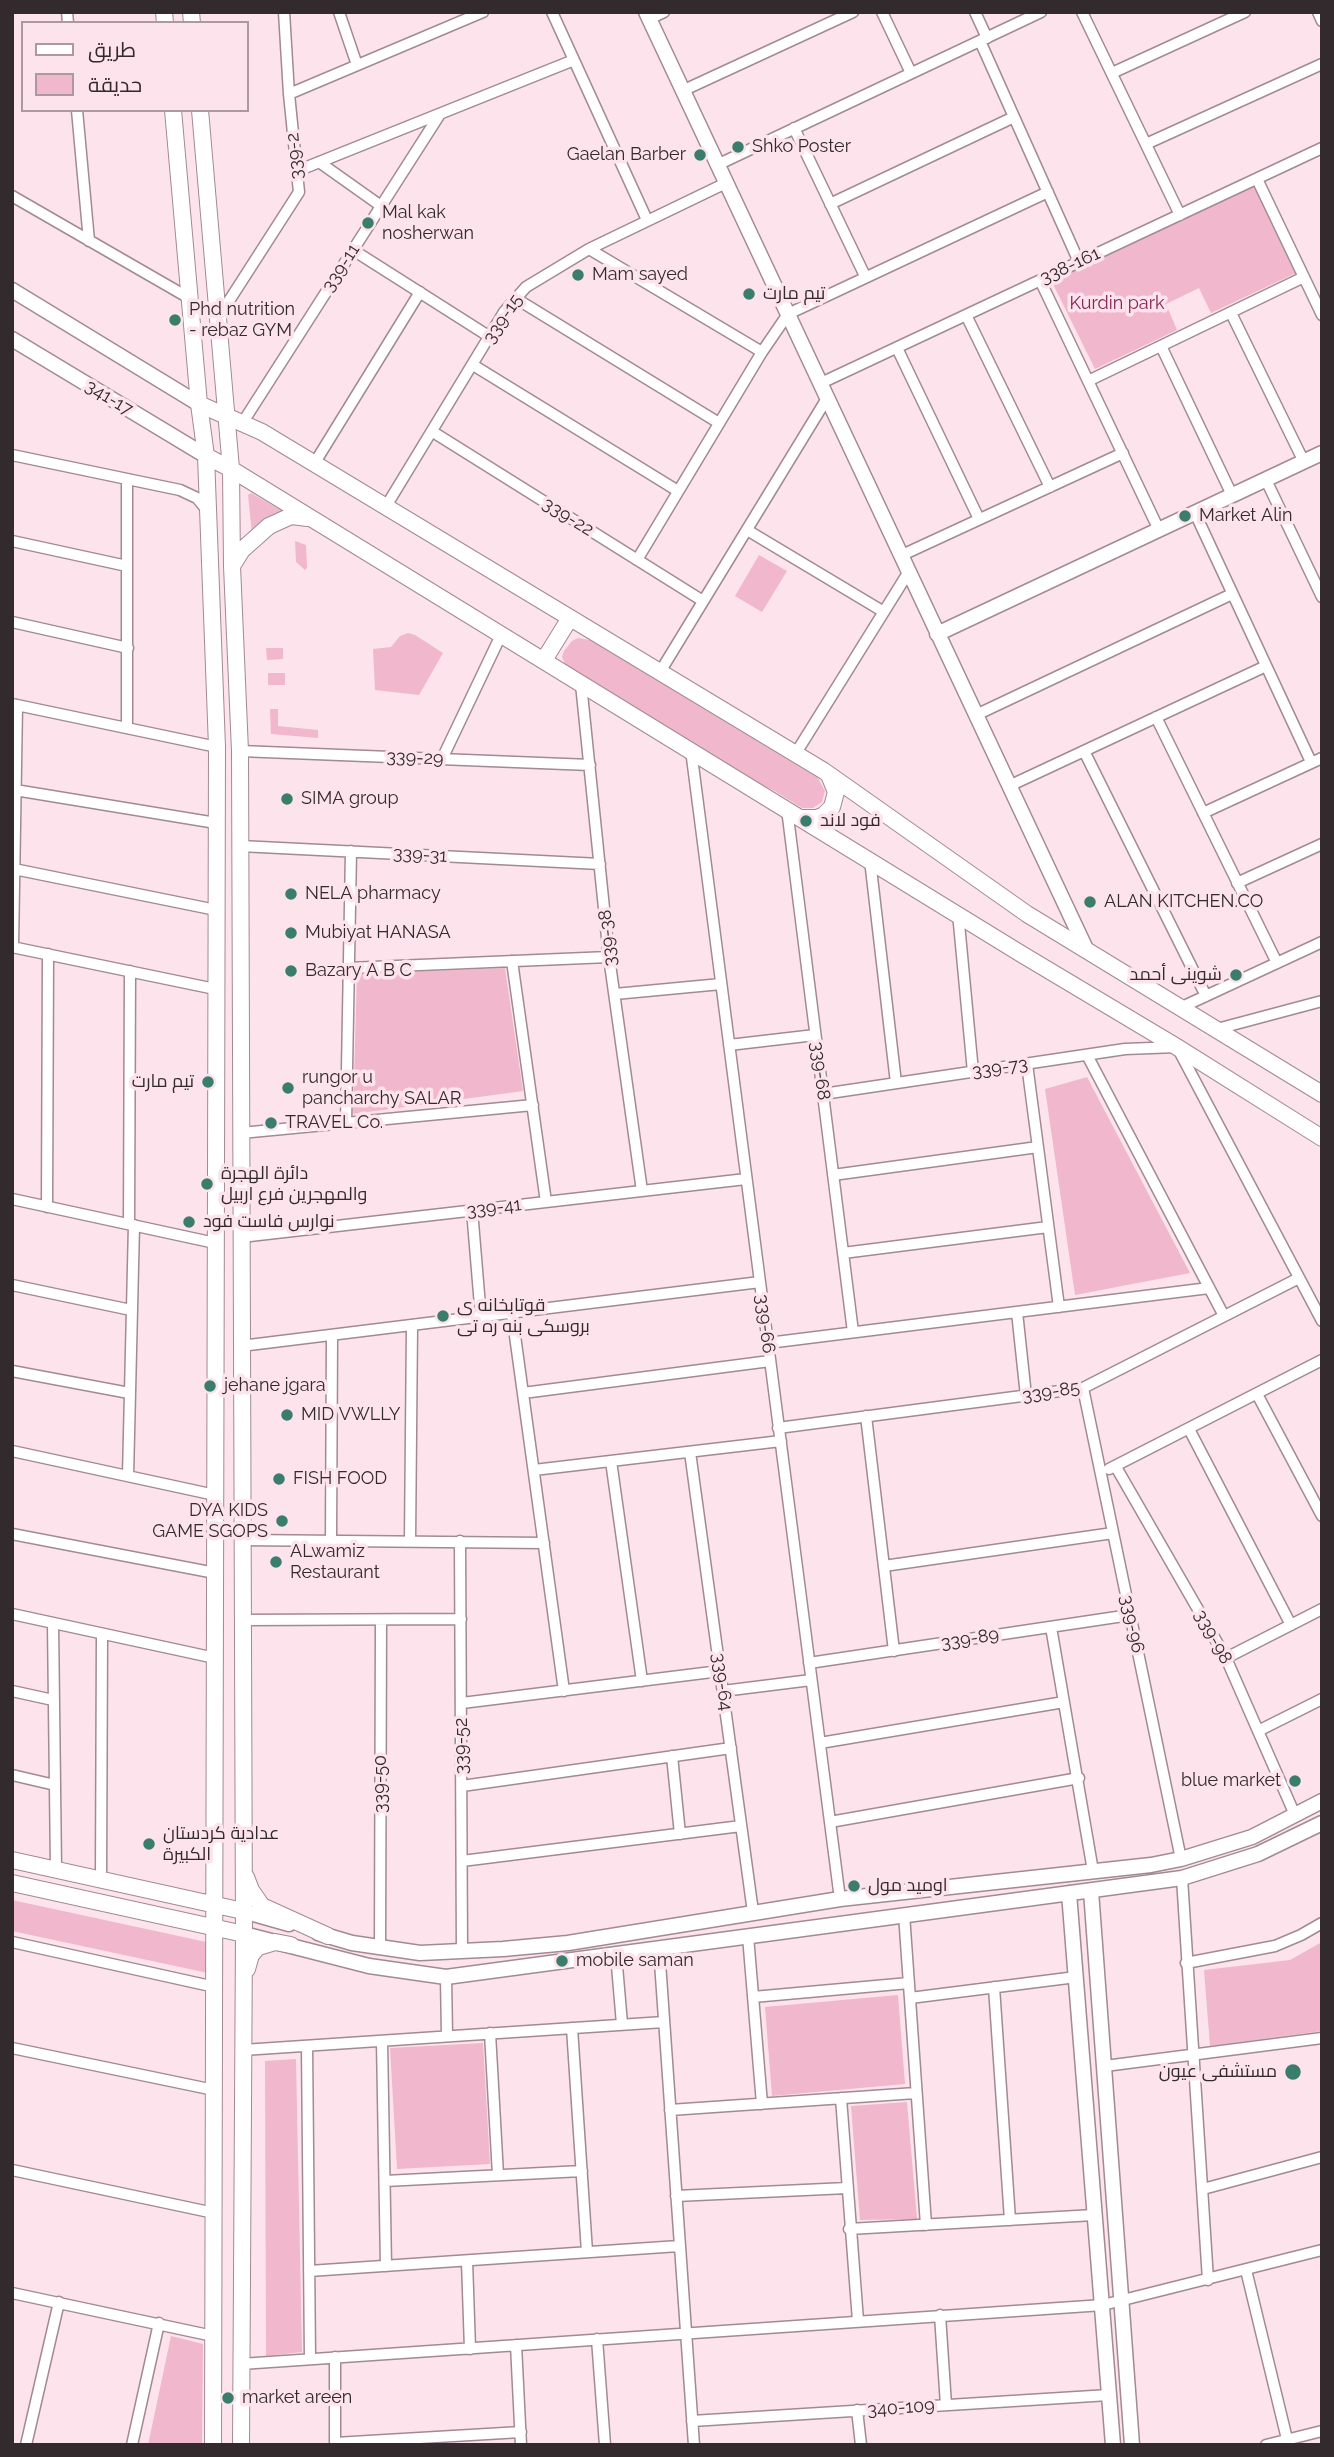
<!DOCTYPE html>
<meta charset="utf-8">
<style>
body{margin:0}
#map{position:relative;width:1334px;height:2457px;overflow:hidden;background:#fde3ec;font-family:Raleway,Cairo,sans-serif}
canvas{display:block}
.frame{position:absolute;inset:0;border:14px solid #332a2d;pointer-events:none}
.legend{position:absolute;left:21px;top:21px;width:228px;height:91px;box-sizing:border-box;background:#fde3ec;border:2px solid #ac99a0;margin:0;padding:9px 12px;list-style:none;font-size:21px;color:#332a2d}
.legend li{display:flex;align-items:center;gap:14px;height:35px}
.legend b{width:35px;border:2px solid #ac99a0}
</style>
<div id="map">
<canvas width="1334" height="2457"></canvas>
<div class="frame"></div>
<ul class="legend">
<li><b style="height:9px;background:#fff"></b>طريق</li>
<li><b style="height:19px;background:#f1b7cd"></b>حديقة</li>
</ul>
</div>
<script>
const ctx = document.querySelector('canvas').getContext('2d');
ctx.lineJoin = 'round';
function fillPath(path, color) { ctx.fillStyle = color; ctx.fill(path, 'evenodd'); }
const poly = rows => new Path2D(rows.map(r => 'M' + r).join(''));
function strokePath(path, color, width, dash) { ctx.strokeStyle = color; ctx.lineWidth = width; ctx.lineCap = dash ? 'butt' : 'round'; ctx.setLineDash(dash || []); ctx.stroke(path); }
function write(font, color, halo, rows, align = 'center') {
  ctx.font = font + ' Raleway,Cairo,sans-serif'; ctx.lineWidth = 7; ctx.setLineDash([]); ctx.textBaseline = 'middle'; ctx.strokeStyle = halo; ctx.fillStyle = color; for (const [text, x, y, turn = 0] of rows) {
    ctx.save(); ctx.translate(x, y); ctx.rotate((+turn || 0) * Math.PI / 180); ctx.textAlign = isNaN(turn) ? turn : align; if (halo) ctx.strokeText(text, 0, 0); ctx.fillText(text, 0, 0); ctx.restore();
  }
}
fillPath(poly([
 [1254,186,1296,273,1211,313,1199,288,1166,304,1177,330,1095,369,1052,282],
 [251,493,284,512,252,534,248,495],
 [295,541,306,545,307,568,305,570,296,562],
 [759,555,787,571,762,612,735,596],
 [408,633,415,635,443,653,419,695,375,690,373,649,391,647,400,636],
 [578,638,590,640,818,778,825,791,822,802,813,808,802,808,773,790,745,778,567,669,562,657,564,651,572,641],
 [266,648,283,648,283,659,267,660],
 [268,673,285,673,285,685,268,685],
 [270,709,278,709,278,726,318,730,318,738,271,734],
 [505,968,523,1091,353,1114,357,974],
 [1087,1077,1190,1273,1075,1295,1045,1089],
 [12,1900,211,1943,208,1973,12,1931],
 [1322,1942,1322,2031,1210,2046,1204,1970,1290,1960],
 [898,1995,905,2084,772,2096,765,2007],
 [483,2043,490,2164,397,2169,390,2048],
 [296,2059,302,2352,266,2356,265,2061],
 [907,2102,917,2219,860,2220,851,2106],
 [171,2336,203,2344,202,2445,148,2445]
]), '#f1b7cd');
const minor = poly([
 [67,12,68,23],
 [339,12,357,65],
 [552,12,647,220],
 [882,12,911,73],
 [975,12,987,38],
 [1082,12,1180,215],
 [1318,12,1322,21],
 [649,19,664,12],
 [980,41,1079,262],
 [1112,73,1245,12],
 [682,91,853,12],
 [289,94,483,12],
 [77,110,89,241],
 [794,128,865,276],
 [1146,144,1322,64],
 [319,162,381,206],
 [717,165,1041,12],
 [297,171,574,60],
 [1257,179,1322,315],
 [12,196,189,298],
 [830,204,1014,117],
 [589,249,762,352],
 [353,250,490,337],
 [1040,280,1159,530],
 [515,298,719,423],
 [1231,313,1304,462],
 [966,315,1050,487],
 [218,318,299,192,289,94,284,12],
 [1161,346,1232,495],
 [897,348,979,519],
 [473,365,678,491],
 [1088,381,1304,277],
 [819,384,1322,148],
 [243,422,440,114],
 [433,432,703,601],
 [12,455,180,490,197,498,206,509],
 [314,464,420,292],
 [127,480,127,728],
 [1266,480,1322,597],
 [385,508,504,312,526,287,589,249,726,183],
 [1195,513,1311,762],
 [747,530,884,612],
 [12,541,127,566],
 [900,556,1123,453],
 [637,560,762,352,788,314,1048,192],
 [12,622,128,648],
 [660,672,826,400],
 [581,684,609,957,642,1191],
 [12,704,217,747],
 [976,715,1232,594],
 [1156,717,1277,963],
 [691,750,840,1899],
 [240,751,590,765],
 [1084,751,1206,996],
 [796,753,908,573],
 [442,759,501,635],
 [1009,786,1266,666],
 [15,790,216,823],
 [787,809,853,1332],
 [1203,813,1322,758],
 [240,846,600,864],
 [870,860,896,1083],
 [14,869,216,910],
 [1237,883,1322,844],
 [958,913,973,1072],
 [12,947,215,989],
 [13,947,17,705],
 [512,961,546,1202],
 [349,968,609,957],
 [615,994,721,984],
 [1182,1007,1322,942],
 [1217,1029,1322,1001],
 [729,1045,815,1035],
 [1087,1055,1224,1316],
 [1027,1064,1059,1307],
 [823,1094,1125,1049,1177,1047,1322,1321],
 [346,1123,351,851],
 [241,1133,533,1105],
 [833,1175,1038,1147],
 [12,1199,215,1243],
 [47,1207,48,954],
 [472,1210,481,1318],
 [129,1224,130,971],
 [241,1237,746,1179],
 [843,1253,1048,1227],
 [12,1285,131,1310],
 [1017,1312,1026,1396],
 [512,1314,564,1691],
 [768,1343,1209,1288],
 [241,1346,760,1282],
 [12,1371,129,1393],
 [1083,1388,1181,1859],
 [523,1393,770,1361],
 [1257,1394,1322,1516],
 [866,1416,894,1651],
 [778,1428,1083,1388,1299,1278],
 [1189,1429,1291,1625],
 [12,1451,215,1495],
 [690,1452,753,1912],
 [611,1461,642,1681],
 [1116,1467,1226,1658,1295,1815],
 [1109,1469,1322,1360],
 [534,1470,781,1441],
 [128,1476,134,1225],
 [12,1534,215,1573],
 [242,1540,544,1543],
 [331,1540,332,1336],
 [410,1541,412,1326],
 [460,1541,462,1952],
 [884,1566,1113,1533],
 [12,1614,215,1658],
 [242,1620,461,1619],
 [53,1623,56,1869],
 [1051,1627,1093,1871],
 [1226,1658,1322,1609],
 [809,1663,1130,1615],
 [12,1691,53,1700],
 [723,1691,811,1680],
 [462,1703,720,1671],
 [1258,1731,1322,1699],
 [820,1743,1064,1702],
 [672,1756,680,1834],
 [12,1775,55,1785],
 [462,1786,731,1748],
 [830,1822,1079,1778],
 [462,1861,741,1826],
 [1182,1878,1208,2280],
 [101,1879,102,1634],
 [904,1914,926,2225],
 [748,1936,762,2104],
 [12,1942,215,1987],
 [380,1948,381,1620],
 [659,1948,694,2445],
 [616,1954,622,2024],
 [1186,1963,1275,1946,1301,1935,1322,1923],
 [446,1977,447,2036],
 [994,1987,1010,2220],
 [753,1997,909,1983],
 [910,1998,1076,1977],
 [572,2028,587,2252],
 [490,2033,498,2175],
 [382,2041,386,2266],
 [307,2046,310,2359],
 [12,2048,214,2090],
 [243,2050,664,2022],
 [1105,2066,1322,2038],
 [841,2098,858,2321],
 [670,2110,916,2093],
 [12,2170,214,2213],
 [385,2181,582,2171],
 [1203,2189,1322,2157],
 [676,2196,847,2188],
 [849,2229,1094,2215],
 [467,2261,470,2349],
 [1246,2270,1287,2439],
 [309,2271,679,2246],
 [12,2293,213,2336],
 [940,2315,946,2405],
 [597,2339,605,2445],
 [516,2345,521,2445],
 [335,2357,335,2445],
 [241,2364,1103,2305,1322,2250],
 [857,2410,861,2445],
 [692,2421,1109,2395],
 [335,2443,521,2432],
 [26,2445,59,2302],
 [132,2445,159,2323],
 [1266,2445,1322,2431]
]);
const tertiary = poly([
 [646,12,1087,951],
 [12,290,199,404],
 [12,339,206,456],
 [937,634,1322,453],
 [1091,1891,1132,2445],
 [1069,1893,1113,2445],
 [243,1911,289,1924],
 [318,1933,352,1943,420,1953,503,1949,568,1943,840,1899,1151,1865,1181,1859,1252,1837,1322,1801],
 [244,1934,369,1966,446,1977,1182,1878,1258,1854,1322,1823]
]);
const secondary = poly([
 [164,12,165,23],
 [191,12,192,23],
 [173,110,199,404,206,456,217,747,213,2445],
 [200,110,231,469,232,566,240,751,244,1934,241,2445],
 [199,404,262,432,824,771,1027,914,1322,1094],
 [206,456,231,469,1023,955,1177,1047,1322,1138],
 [232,566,242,550,269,526,291,516,308,518],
 [544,660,570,618],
 [802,818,817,818,824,815,832,807,836,792,829,775],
 [12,1860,243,1911],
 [246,1877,251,1890,262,1906,328,1936],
 [12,1883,244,1934],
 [247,1969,251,1955,258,1947,275,1942,291,1945]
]);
strokePath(minor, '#a28a92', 13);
strokePath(tertiary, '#a28a92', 17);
strokePath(secondary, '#a28a92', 18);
strokePath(minor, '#fff', 10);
strokePath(tertiary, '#fff', 14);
strokePath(secondary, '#fff', 16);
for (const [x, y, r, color] of [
 [738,147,7,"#3b7d6d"],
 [700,155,7,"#3b7d6d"],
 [368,223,7,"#3b7d6d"],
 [578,275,7,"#3b7d6d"],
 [749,294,7,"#3b7d6d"],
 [175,320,7,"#3b7d6d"],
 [1185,516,7,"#3b7d6d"],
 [287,799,7,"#3b7d6d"],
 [806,821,7,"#3b7d6d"],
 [291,894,7,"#3b7d6d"],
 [1090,902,7,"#3b7d6d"],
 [291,933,7,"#3b7d6d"],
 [291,971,7,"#3b7d6d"],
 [1236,975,7,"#3b7d6d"],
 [208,1082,7,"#3b7d6d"],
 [288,1088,7,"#3b7d6d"],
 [271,1123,7,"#3b7d6d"],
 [207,1184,7,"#3b7d6d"],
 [189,1222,7,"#3b7d6d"],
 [443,1316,7,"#3b7d6d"],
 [210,1386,7,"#3b7d6d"],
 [287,1415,7,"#3b7d6d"],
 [279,1479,7,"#3b7d6d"],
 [282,1521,7,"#3b7d6d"],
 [276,1562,7,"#3b7d6d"],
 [1295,1781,7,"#3b7d6d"],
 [149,1844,7,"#3b7d6d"],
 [854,1886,7,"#3b7d6d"],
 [562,1961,7,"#3b7d6d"],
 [1293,2072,9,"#3b7d6d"],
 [228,2398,7,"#3b7d6d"]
]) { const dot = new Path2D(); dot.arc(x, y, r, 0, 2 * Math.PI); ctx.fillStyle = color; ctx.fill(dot); strokePath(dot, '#fde3ec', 2.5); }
write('18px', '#332a2d', '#fde3ec', [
 ["Shko Poster",752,147],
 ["Gaelan Barber",686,155,"right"],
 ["Mal kak",382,213],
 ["nosherwan",382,234],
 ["Mam sayed",592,275],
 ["تيم مارت",763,294],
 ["Phd nutrition",189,310],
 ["- rebaz GYM",189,331],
 ["Market Alin",1199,516],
 ["SIMA group",301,799],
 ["فود لاند",820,821],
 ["NELA pharmacy",305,894],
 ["ALAN KITCHEN.CO",1104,902],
 ["Mubiyat HANASA",305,933],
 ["Bazary A B C",305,971],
 ["شوینی أحمد",1222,975,"right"],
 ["rungor u",302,1078],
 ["pancharchy SALAR",302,1099],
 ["تیم مارت",194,1082,"right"],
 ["TRAVEL Co.",285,1123],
 ["دائرة الهجرة",221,1174],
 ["والمهجرين فرع اربيل",221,1195],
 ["نوارس فاست فود",203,1222],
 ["قوتابخانه ى",457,1306],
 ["بروسكى بنه ره تى",457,1327],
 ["jehane jgara",224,1386],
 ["MID VWLLY",301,1415],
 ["FISH FOOD",293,1479],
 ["DYA KIDS",268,1511,"right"],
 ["GAME SGOPS",268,1532,"right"],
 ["ALwamiz",290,1552],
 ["Restaurant",290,1573],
 ["blue market",1281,1781,"right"],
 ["عدادية كردستان",163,1834],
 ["الكبيرة",163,1855],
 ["اوميد مول",868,1886],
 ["mobile saman",576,1961],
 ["مستشفى عيون",1277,2072,"right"],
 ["market areen",242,2398]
], 'left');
write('18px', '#332a2d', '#fde3ec', [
 ["339-2",295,156,-96],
 ["338-161",1070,266,-25],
 ["339-11",341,268,-57],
 ["339-15",503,319,-56],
 ["341-17",109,398,31],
 ["339-22",568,517,32],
 ["339-29",415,758,2],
 ["339-31",420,855,3],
 ["339-38",608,938,-96],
 ["339-73",1000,1068,-8],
 ["339-68",820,1071,83],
 ["339-41",494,1208,-7],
 ["339-66",765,1324,83],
 ["339-85",1051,1392,-9],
 ["339-96",1132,1624,78],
 ["339-98",1213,1637,61],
 ["339-89",970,1639,-9],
 ["339-64",722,1682,82],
 ["339-52",462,1746,-90],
 ["339-50",381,1784,-90],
 ["340-109",901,2408,-4]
]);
write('18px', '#842453', '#fde3ec', [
 ["Kurdin park",1117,304]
]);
</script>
